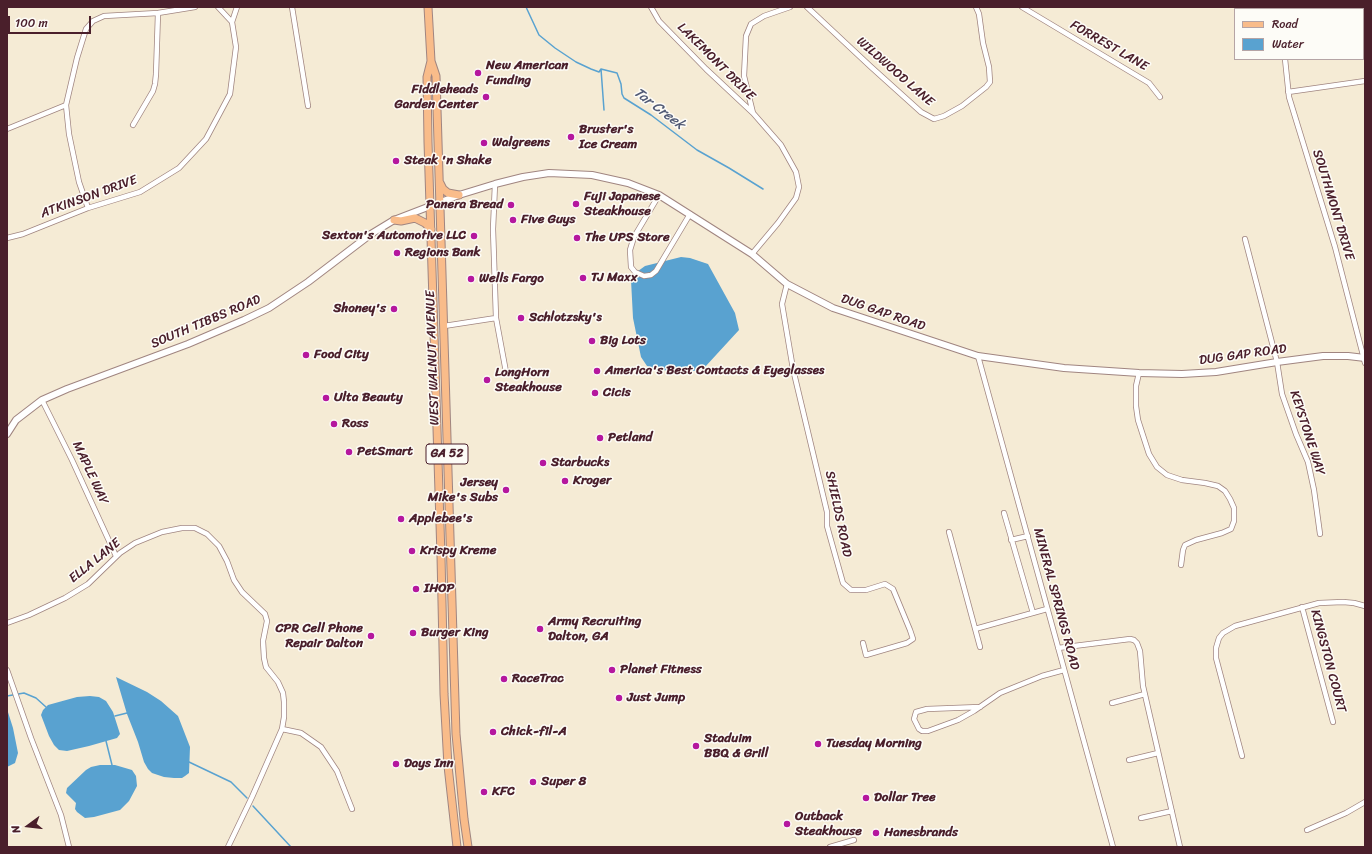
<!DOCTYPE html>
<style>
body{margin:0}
#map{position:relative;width:1372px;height:854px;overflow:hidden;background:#f5ebd5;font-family:Sriracha,sans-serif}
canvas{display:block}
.frame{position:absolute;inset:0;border:8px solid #4a1f2b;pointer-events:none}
.legend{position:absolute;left:1234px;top:8px;width:130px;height:52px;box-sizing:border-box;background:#fdfcf7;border:1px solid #b5a4a5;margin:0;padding:5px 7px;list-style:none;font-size:12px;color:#4a1f2b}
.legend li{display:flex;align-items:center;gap:8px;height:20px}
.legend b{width:20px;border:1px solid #b5a4a5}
.north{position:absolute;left:8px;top:806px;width:40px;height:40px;-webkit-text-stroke:3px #fdfcf7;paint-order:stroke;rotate:255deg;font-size:11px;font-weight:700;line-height:16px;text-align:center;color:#4a1f2b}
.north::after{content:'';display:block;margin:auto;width:14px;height:18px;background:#4a1f2b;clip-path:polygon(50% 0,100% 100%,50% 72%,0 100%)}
.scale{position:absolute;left:8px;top:16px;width:83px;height:18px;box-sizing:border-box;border:2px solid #4a1f2b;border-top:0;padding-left:5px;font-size:12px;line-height:14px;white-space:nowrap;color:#4a1f2b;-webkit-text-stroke:3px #fdfcf7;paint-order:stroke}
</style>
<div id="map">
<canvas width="1372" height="854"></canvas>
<div class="frame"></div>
<ul class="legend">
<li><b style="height:5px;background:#f9bc8a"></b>Road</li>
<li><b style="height:11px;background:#59a2d0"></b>Water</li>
</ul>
<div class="north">N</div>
<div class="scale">100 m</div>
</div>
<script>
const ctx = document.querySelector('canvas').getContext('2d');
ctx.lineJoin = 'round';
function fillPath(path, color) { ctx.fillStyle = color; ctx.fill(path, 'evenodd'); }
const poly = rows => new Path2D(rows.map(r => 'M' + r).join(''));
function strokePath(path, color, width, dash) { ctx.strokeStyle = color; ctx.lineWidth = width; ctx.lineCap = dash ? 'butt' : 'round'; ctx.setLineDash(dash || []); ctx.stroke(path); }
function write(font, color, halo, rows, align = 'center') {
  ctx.font = font + ' Sriracha,sans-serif'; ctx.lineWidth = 3; ctx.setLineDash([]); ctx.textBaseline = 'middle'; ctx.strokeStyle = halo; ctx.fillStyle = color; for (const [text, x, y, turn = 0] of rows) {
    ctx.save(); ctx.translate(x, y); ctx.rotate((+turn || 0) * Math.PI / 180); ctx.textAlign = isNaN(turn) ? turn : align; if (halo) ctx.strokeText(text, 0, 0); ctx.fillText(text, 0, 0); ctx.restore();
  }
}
fillPath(poly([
 [681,257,690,258,708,264,735,313,739,330,705,367,698,371,671,371,653,369,647,366,641,357,633,318,631,280,634,274,645,266],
 [116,677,147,692,161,701,178,716,190,747,189,773,185,776,182,778,174,778,164,777,152,773,148,769,144,762,138,742,127,714],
 [90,696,99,697,106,701,113,712,120,734,117,738,89,746,67,751,59,750,54,745,49,736,41,715,43,710,48,705,77,697],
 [7,709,13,728,18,753,15,763,7,767],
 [100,765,115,765,132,770,136,776,137,786,129,801,120,810,94,817,85,818,77,812,75,809,76,803,66,793,67,788,86,770,91,767]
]), '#59a2d0');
strokePath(poly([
 [526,7,539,35,555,48,576,62,591,69,599,72,601,69,617,73,621,84,622,94,624,98,651,115,697,150,729,168,763,189],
 [601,69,604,110],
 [7,696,24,693,36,698,46,707],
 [115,716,127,713],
 [106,741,112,765],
 [189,762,231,782,247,798],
 [253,806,291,847]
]), '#59a2d0', 1.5);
const minor = poly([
 [292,7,308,106],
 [651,7,659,21,706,69,753,113],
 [807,7,870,66,921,112,934,119,944,116,962,106,986,87,990,82,989,67,983,43,979,14,976,7],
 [1022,7,1149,83,1160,97],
 [1275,7,1276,9],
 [232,22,237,7],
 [1285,59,1289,97,1335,247,1365,363],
 [1288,92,1365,81],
 [133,125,153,91,155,84,156,74,158,13],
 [7,129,66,105],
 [495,184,493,229,496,318],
 [659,195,634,237,630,250,631,267,635,272,644,276,651,275,656,271,690,214],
 [88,208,79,182,69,134,66,105,77,58,86,29,93,21,104,16,158,13,195,7],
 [7,238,23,234,88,208,140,192,179,168,206,139,230,94,236,47,232,22,218,7],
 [1245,239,1277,362,1282,394,1296,434,1308,462,1314,490,1320,534],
 [752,254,778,223,796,198,799,187,796,172,781,145,753,113,744,76,746,36,751,24,764,16,790,7],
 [787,284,782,304,793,369,827,512,827,526,843,583,851,590,866,590,885,584,893,589,910,630,913,639,907,643,866,655,863,643],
 [444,326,496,318,506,372],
 [978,356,1113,847],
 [1139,373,1136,386,1136,406,1138,420,1149,454,1157,467,1167,475,1182,480,1205,483,1218,486,1225,491,1230,499,1234,508,1234,521,1231,529,1222,533,1196,540,1185,545,1183,550,1181,565],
 [42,400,72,460,116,556],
 [1004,513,1033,613],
 [949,532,980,647],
 [1011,540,1028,536],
 [1302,607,1333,722],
 [7,623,29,615,65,598,88,584,120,553,135,543,162,532,182,528,195,528,207,534,219,546,227,561,234,580,242,592,265,614,267,621,263,641,264,658,266,667,278,682,283,693,284,702,284,717,282,729,252,797,228,847],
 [975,629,1047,609],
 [1058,648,1130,639,1134,640,1137,643,1140,651,1143,686,1180,847],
 [7,670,31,738,61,815,69,847],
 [1112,703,1145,694],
 [980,707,927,709,916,712,914,719,919,729,922,731,928,731,958,720,974,711,1000,693,1042,676,1064,670],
 [282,729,301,733,321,747,337,771,352,809],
 [1242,756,1216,658,1216,648,1219,638,1223,633,1235,626,1319,603,1343,602,1354,603,1365,606],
 [1129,760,1158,753],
 [1141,818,1172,811],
 [1307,830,1346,813,1365,802],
 [830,847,854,840]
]);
const tertiary = poly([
 [7,434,16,420,42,400,67,389,188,344,244,320,269,308,308,282,371,234,394,220,459,195,495,184,523,177,549,173,592,175,628,183,659,195,752,254,787,284,833,308,978,356,1064,368,1139,373,1182,374,1216,372,1277,362,1323,356,1348,356,1365,358]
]);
const primary = poly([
 [428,7,431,61,427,77,428,142,441,556,444,694,448,766,457,847],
 [431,61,436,76,456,734,464,819,468,847],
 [440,183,443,189,448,193,459,195],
 [394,220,401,221,415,218,425,223,431,229]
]);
strokePath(minor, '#a08580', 6);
strokePath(tertiary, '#a08580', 8);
strokePath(primary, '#a08580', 9);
strokePath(minor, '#fff', 4.5);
strokePath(tertiary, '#fff', 6);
strokePath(primary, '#f9bc8a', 7);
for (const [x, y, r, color] of [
 [478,73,4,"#b5179e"],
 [486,97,4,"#b5179e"],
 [571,137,4,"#b5179e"],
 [484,143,4,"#b5179e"],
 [396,161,4,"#b5179e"],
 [576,204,4,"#b5179e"],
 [511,205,4,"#b5179e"],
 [513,220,4,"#b5179e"],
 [474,236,4,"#b5179e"],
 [577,238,4,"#b5179e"],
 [397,253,4,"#b5179e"],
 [583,278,4,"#b5179e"],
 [471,279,4,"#b5179e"],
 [394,309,4,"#b5179e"],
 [521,318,4,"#b5179e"],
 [592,341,4,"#b5179e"],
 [306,355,4,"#b5179e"],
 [597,371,4,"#b5179e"],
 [487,380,4,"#b5179e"],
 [595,393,4,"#b5179e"],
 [326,398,4,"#b5179e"],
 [334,424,4,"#b5179e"],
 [600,438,4,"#b5179e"],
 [349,452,4,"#b5179e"],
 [543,463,4,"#b5179e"],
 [565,481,4,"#b5179e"],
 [506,490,4,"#b5179e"],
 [401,519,4,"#b5179e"],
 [412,551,4,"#b5179e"],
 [416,589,4,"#b5179e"],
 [540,629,4,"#b5179e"],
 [413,633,4,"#b5179e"],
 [371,636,4,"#b5179e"],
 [612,670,4,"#b5179e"],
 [504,679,4,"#b5179e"],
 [619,698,4,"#b5179e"],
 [493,732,4,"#b5179e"],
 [818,744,4,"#b5179e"],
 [696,746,4,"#b5179e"],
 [396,764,4,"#b5179e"],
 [533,782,4,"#b5179e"],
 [484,792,4,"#b5179e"],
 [866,798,4,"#b5179e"],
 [787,824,4,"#b5179e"],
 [876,833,4,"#b5179e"]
]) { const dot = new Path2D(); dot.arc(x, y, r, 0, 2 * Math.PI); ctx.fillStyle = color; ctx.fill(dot); strokePath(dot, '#fdfcf7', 1.5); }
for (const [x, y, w] of [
 [447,454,42]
]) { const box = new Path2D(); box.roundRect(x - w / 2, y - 10, w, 20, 3); ctx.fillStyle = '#fdfcf7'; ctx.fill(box); strokePath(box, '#4a1f2b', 1); }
write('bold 12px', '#4a1f2b', null, [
 ["GA 52",447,454]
]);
write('13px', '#4a1f2b', '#fdfcf7', [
 ["FORREST LANE",1109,46,30],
 ["LAKEMONT DRIVE",716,62,45],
 ["WILDWOOD LANE",895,72,41],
 ["ATKINSON DRIVE",89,197,-20],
 ["SOUTHMONT DRIVE",1333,205,73],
 ["DUG GAP ROAD",883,313,19],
 ["SOUTH TIBBS ROAD",206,322,-23],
 ["DUG GAP ROAD",1243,355,-8],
 ["WEST WALNUT AVENUE",433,358,-92],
 ["KEYSTONE WAY",1307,433,72],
 ["MAPLE WAY",90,473,65],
 ["SHIELDS ROAD",838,514,78],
 ["ELLA LANE",95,561,-39],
 ["MINERAL SPRINGS ROAD",1056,599,75],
 ["KINGSTON COURT",1328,661,75]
]);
write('bold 13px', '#4a1f2b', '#fdfcf7', [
 ["New American",486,66],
 ["Funding",486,81],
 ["Fiddleheads",478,90,"right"],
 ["Garden Center",478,105,"right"],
 ["Bruster's",579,130],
 ["Ice Cream",579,145],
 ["Walgreens",492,143],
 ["Steak 'n Shake",404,161],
 ["Fuji Japanese",584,197],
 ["Steakhouse",584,212],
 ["Panera Bread",503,205,"right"],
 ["Five Guys",521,220],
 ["Sexton's Automotive LLC",466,236,"right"],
 ["The UPS Store",585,238],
 ["Regions Bank",405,253],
 ["TJ Maxx",591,278],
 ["Wells Fargo",479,279],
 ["Shoney's",386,309,"right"],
 ["Schlotzsky's",529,318],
 ["Big Lots",600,341],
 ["Food City",314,355],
 ["America's Best Contacts & Eyeglasses",605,371],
 ["LongHorn",495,373],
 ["Steakhouse",495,388],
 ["Cicis",603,393],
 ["Ulta Beauty",334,398],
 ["Ross",342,424],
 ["Petland",608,438],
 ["PetSmart",357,452],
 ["Starbucks",551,463],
 ["Kroger",573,481],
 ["Jersey",498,483,"right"],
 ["Mike's Subs",498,498,"right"],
 ["Applebee's",409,519],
 ["Krispy Kreme",420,551],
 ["IHOP",424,589],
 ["Army Recruiting",548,622],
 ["Dalton, GA",548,637],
 ["CPR Cell Phone",363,629,"right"],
 ["Repair Dalton",363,644,"right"],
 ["Burger King",421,633],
 ["Planet Fitness",620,670],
 ["RaceTrac",512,679],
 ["Just Jump",627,698],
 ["Chick-fil-A",501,732],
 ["Staduim",704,739],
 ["BBQ & Grill",704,754],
 ["Tuesday Morning",826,744],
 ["Days Inn",404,764],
 ["Super 8",541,782],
 ["KFC",492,792],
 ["Dollar Tree",874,798],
 ["Outback",795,817],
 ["Steakhouse",795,832],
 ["Hanesbrands",884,833]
], 'left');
write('italic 14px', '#515a75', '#fdfcf7', [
 ["Tar Creek",659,109,37]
]);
</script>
